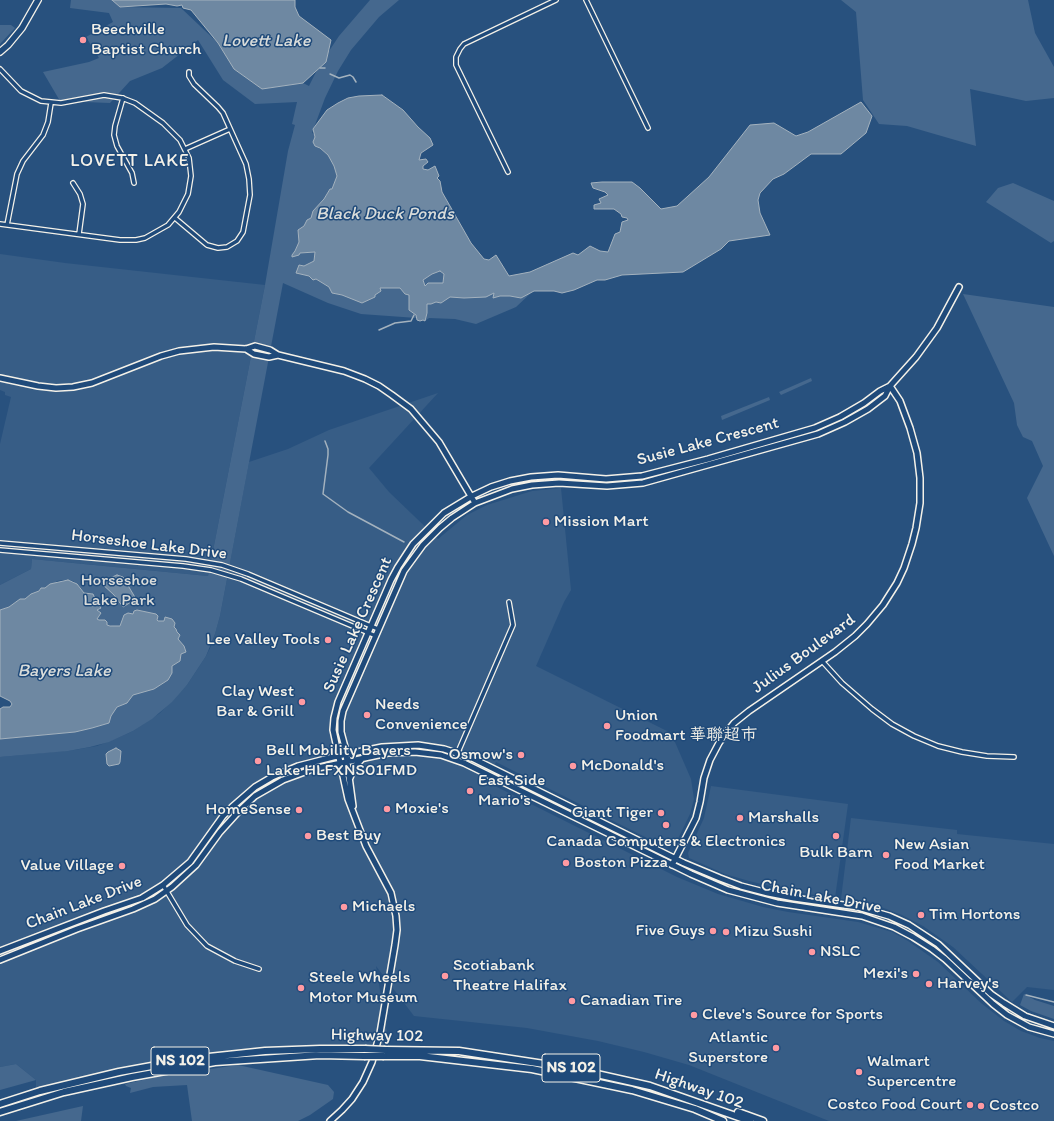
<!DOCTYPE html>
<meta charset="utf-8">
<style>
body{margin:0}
canvas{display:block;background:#28517e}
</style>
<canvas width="1054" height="1121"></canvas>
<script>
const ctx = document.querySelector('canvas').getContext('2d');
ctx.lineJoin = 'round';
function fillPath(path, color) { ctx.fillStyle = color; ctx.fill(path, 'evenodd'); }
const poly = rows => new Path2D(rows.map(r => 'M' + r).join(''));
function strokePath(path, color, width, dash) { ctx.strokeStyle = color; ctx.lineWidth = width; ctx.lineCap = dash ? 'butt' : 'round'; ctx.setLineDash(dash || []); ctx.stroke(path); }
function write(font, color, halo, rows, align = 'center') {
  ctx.font = font + ' Itim,"LXGW WenKai TC",sans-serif'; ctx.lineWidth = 3; ctx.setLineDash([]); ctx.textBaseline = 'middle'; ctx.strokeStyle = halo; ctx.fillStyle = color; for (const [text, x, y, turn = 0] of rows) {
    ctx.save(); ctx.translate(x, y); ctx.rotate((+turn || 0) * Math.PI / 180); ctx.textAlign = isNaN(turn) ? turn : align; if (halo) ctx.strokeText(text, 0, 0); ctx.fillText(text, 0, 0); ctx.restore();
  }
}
fillPath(poly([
 [0,254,65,263,265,285,208,576,32,559,31,569,0,585,0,444,11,397,5,395,5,392,0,390],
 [438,393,369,468,389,492,438,539,467,515,487,505,532,491,561,488,571,590,564,602,536,666,671,733,691,779,694,799,690,814,675,845,667,848,496,762,487,782,677,877,718,894,763,907,788,912,858,922,892,932,908,941,938,962,981,1003,1004,1021,1021,1031,1040,1038,1054,1041,1054,1121,829,1121,689,1065,644,1052,598,1041,527,1028,414,1016,376,966,390,1051,338,1053,104,1075,36,1088,36,1080,16,1064,0,1067,0,757,74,750,97,746,115,739,133,731,160,713,187,685,206,656,212,644,220,616,249,462,288,449,329,430],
 [711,786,848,804,835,898,796,892,749,881,725,874,689,858,688,853,704,818],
 [851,818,957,830,957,834,1054,844,1054,990,1027,987,1012,1002,953,947,923,926,902,915,881,907,854,900,841,899]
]), '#375d86');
fillPath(poly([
 [71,0,112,0,120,7,181,8,218,43,234,69,263,89,303,83,309,86,319,66,339,36,370,0,399,0,379,17,351,50,338,71,325,98,312,133,314,134,318,147,328,155,334,166,338,176,332,189,330,189,324,199,313,211,311,218,307,220,304,226,298,230,299,242,295,251,300,253,315,252,314,261,304,266,313,280,316,279,329,287,332,293,342,295,362,303,374,295,380,288,400,288,405,294,409,295,409,302,417,318,361,314,328,303,283,283,220,616,215,634,206,656,187,685,172,702,152,719,133,731,109,742,90,747,68,751,0,757,0,739,75,732,92,728,109,723,111,716,117,707,128,702,133,695,154,689,168,680,172,666,179,661,181,654,186,652,184,646,178,639,177,631,174,627,175,623,164,617,164,621,158,621,157,618,152,614,146,613,143,611,133,614,128,613,123,617,122,624,117,627,107,625,107,622,103,620,99,620,97,618,100,612,97,611,100,609,92,593,84,593,79,586,73,581,63,580,57,581,54,584,50,584,45,588,40,589,39,591,31,594,25,599,20,599,9,607,0,610,0,585,31,569,32,559,208,576,265,285,288,151,295,125,292,124,297,102,255,104,223,80,198,40,162,68,130,81,110,103,60,101,43,72,89,62,99,58,86,37,113,22,109,13,70,8],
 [841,0,1028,0,1035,33,1054,67,1054,98,1026,101,970,89,976,146,907,126,879,124,863,100,856,12],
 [0,25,11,25,15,28,0,44],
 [1013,183,1054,201,1054,241,1051,243,986,202,998,188],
 [440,271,444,274,443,283,428,283,425,287,423,280,432,274],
 [494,292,493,298,500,296,510,296,521,298,532,292,516,307,476,324,455,319,429,318,425,321,427,313,427,304,431,304,436,302,441,303,450,297,464,298],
 [963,294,1054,307,1054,556,1027,498,1043,466,1032,441,1023,437,1017,425,1014,403],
 [811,378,812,381,781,395,779,392],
 [769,397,770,400,722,420,721,416],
 [1024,994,1035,1000,1054,1006,1054,1019,1031,1011,1020,1005],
 [16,1064,36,1080,0,1090,0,1067],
 [238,1065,328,1085,334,1092,333,1099,310,1115,298,1121,192,1121,187,1085,153,1087,130,1093,131,1088,126,1086,125,1084,156,1077],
 [83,1106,81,1121,15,1121,16,1121]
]), '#45688e');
const water = poly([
 [112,0,295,0,295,7,299,16,331,40,326,62,303,83,262,89,234,69,218,43,191,10,183,8,182,5,177,6,166,4,120,7,112,0],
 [382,95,403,110,418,127,430,138,433,145,421,153,419,160,426,159,428,162,423,166,423,169,428,170,435,166,439,176,437,178,440,181,442,192,471,243,484,259,489,260,496,255,509,276,530,272,573,253,578,255,590,246,600,251,608,252,615,234,620,232,622,222,628,220,627,218,622,217,621,214,614,209,594,209,594,205,601,203,599,199,608,195,605,192,593,188,591,183,602,182,632,182,640,188,661,209,677,206,709,177,750,125,774,123,796,136,808,132,861,102,872,116,866,133,841,154,811,154,784,174,773,179,760,193,758,200,760,213,770,235,729,241,721,249,683,272,622,275,605,280,597,280,574,290,562,293,554,291,534,291,521,298,510,296,500,296,493,298,494,293,486,297,464,298,450,297,441,303,436,302,431,304,427,304,427,313,425,321,423,320,420,321,417,320,416,315,409,310,409,295,405,294,400,288,380,288,381,291,375,295,375,297,362,303,342,295,332,293,329,287,316,279,313,280,309,276,296,273,299,265,304,266,314,261,315,252,300,253,299,255,292,257,292,255,295,251,299,242,298,230,304,226,307,220,311,218,313,211,324,199,330,189,332,189,337,176,334,166,328,155,320,148,315,146,313,142,315,137,313,129,327,110,338,103,348,98,359,96,382,95],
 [440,271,444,274,443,283,428,283,425,286,423,280,432,274,440,271],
 [117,575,123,577,136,599,123,607,114,595,100,582,117,575],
 [68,580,77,584,84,593,93,594,97,603,101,608,97,610,101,613,97,619,99,620,105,620,107,622,107,625,110,626,120,626,124,615,128,613,133,614,134,611,137,610,156,614,158,616,157,620,158,621,164,621,165,617,172,619,175,623,174,627,176,629,177,632,180,635,178,639,184,646,186,652,181,654,180,661,172,666,172,673,168,680,154,689,133,695,127,703,117,707,111,716,109,723,92,728,75,732,0,739,0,709,3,707,10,707,12,704,10,701,0,696,0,610,9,607,20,599,25,599,31,594,39,591,41,588,45,588,50,584,68,580],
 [116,748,121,751,120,762,119,764,109,766,107,764,106,754,108,752,116,748]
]);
fillPath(water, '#6e88a2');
strokePath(water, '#a4b2be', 1);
strokePath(poly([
 [320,68,325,68],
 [330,74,339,78,350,75,353,77,356,82],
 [379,330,395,323,411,321,414,315],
 [325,441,328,449,328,455,323,494,348,512,404,542],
 [1026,995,1054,1002]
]), '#a4b2be', 1.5);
const street = poly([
 [586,0,648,128],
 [0,69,21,91,41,101,61,103,104,95,122,98,135,103,163,123,180,140,189,158,191,176,188,194,179,212,168,225,145,238,136,240,120,240,0,224],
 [123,98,115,126,114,135,117,146,132,173,134,183],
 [185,149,230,129],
 [508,172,456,65,456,57,460,49,464,44,556,0],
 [73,183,80,194,83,204,79,234],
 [175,218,207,245,218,248,227,247,237,241,243,232,250,195,249,179,246,164,223,113,218,107,194,84,189,76,189,72],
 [7,225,17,174,23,161,43,135,48,122,51,103],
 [0,543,186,559,222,565,248,574,378,629],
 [0,550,183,566,211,570,241,579,376,636],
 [822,661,842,683,872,709,892,724,914,736,938,746,962,752,987,756,1014,757],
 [455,759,513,625,509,602],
 [163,885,187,925,207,946,235,961,259,969]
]);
const secondary = poly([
 [246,349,254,354,269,357,278,355],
 [0,378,38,386,56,388,73,387,92,383,161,356,179,351,214,347,246,349,255,346,270,350,278,355,344,371,365,379,379,386,392,395,411,409,439,442,475,503],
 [350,778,354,767,361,760],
 [353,806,345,747,341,732,341,721,343,711,404,571,423,545,440,528,452,518,475,503,512,489,532,485,559,483,607,486,643,483,818,434,845,422,868,409,885,396,890,386,916,357,937,328,959,287],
 [672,865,696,818,700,802,704,778,710,760,719,743,726,733,734,723,749,711,835,652,855,636,867,624,883,605,897,583,904,568,912,544,916,528,920,503,920,478,917,453,910,428,900,401,890,386],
 [0,951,104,911,142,898,163,885,190,862,223,816,232,807,255,787,272,777,298,766,333,757,382,747,418,745,444,749,472,758,684,863,720,878,741,886,768,893,794,898,858,907,889,916,909,925,938,944,991,994,1004,1003,1025,1016,1054,1026],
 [0,960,77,929,133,909,155,899,172,887,196,865,220,832,239,811,255,796,283,780,313,769,388,753,415,752,441,755,464,763,691,874,728,890,777,903,862,916,894,927,913,937,932,949,945,959,993,1004,1007,1015,1029,1027,1054,1034],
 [330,1121,342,1110,352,1099,363,1082,372,1062,380,1033,395,945,397,930,396,916,391,893,366,846,348,799,333,730,334,718,338,702,391,580,398,567,413,544,444,513,472,496,491,487,510,481,531,477,558,475,606,479,642,476,708,459,815,428,840,417,864,403,880,391,890,386]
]);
const primary = poly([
 [0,52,8,45,22,28,38,0]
]);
const highway = poly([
 [385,1050,459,1051,570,1068,650,1086,750,1121],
 [384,1056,420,1056,532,1069,632,1090,695,1109,723,1121],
 [0,1104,40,1091,119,1072,190,1059,265,1051,320,1049,365,1049],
 [0,1112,64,1092,132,1077,215,1062,320,1055,364,1056],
 [738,1112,763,1121]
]);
strokePath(street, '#f4f1e8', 6);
strokePath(secondary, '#f4f1e8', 8);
strokePath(primary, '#f4f1e8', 8);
strokePath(highway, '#f4f1e8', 9);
strokePath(street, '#1f4a7a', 3.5);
strokePath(secondary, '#1f4a7a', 5);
strokePath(primary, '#1f4a7a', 5.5);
strokePath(highway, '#1f4a7a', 6);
const highwayBridge = poly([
 [365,1049,385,1050],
 [364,1056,384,1056]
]);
strokePath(highwayBridge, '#f4f1e8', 9, []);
strokePath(highwayBridge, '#1f4a7a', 6);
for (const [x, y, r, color] of [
 [83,40,4,"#ff9aa2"],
 [546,522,4,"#ff9aa2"],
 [328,640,4,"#ff9aa2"],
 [302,702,4,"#ff9aa2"],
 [367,715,4,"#ff9aa2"],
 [607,726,4,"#ff9aa2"],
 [521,755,4,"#ff9aa2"],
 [258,761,4,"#ff9aa2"],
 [573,766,4,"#ff9aa2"],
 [470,791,4,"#ff9aa2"],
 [387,809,4,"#ff9aa2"],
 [299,810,4,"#ff9aa2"],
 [661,813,4,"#ff9aa2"],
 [740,818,4,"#ff9aa2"],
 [666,825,4,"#ff9aa2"],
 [308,836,4,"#ff9aa2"],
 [836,836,4,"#ff9aa2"],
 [886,855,4,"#ff9aa2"],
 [566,863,4,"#ff9aa2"],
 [122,866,4,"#ff9aa2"],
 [344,907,4,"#ff9aa2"],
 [921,915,4,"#ff9aa2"],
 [713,931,4,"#ff9aa2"],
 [726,932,4,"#ff9aa2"],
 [812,952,4,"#ff9aa2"],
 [916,974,4,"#ff9aa2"],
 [445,976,4,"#ff9aa2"],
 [929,984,4,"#ff9aa2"],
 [301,988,4,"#ff9aa2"],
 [572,1001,4,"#ff9aa2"],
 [694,1015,4,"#ff9aa2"],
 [776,1048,4,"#ff9aa2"],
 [859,1072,4,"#ff9aa2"],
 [970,1105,4,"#ff9aa2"],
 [981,1106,4,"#ff9aa2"]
]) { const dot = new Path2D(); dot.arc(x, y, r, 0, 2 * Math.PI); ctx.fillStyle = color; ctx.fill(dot); strokePath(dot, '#1f4a7a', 1.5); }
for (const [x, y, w] of [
 [180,1061,58],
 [571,1068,58]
]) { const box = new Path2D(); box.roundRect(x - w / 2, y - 14, w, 28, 3); ctx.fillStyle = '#1f4a7a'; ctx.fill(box); strokePath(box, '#f4f1e8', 1); }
write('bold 16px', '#f4f1e8', null, [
 ["NS 102",180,1061],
 ["NS 102",571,1068]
]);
write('17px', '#f4f1e8', '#1f4a7a', [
 ["Beechville",91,30],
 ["Baptist Church",91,50],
 ["Mission Mart",554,522],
 ["Lee Valley Tools",320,640,"right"],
 ["Clay West",294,692,"right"],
 ["Bar & Grill",294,712,"right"],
 ["Needs",375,705],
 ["Convenience",375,725],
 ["Union",615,716],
 ["Foodmart 華聯超市",615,736],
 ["Bell Mobility Bayers",266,751],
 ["Lake HLFXNS01FMD",266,771],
 ["Osmow's",513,755,"right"],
 ["McDonald's",581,766],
 ["East Side",478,781],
 ["Mario's",478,801],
 ["Moxie's",395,809],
 ["HomeSense",291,810,"right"],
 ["Giant Tiger",653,813,"right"],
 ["Marshalls",748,818],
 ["Best Buy",316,836],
 ["Canada Computers & Electronics",666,842,"center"],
 ["New Asian",894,845],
 ["Food Market",894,865],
 ["Bulk Barn",836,853,"center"],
 ["Boston Pizza",574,863],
 ["Value Village",114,866,"right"],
 ["Michaels",352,907],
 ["Tim Hortons",929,915],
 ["Five Guys",705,931,"right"],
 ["Mizu Sushi",734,932],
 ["NSLC",820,952],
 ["Scotiabank",453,966],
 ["Theatre Halifax",453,986],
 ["Mexi's",908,974,"right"],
 ["Steele Wheels",309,978],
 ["Motor Museum",309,998],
 ["Harvey's",937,984],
 ["Canadian Tire",580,1001],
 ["Cleve's Source for Sports",702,1015],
 ["Atlantic",768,1038,"right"],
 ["Superstore",768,1058,"right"],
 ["Walmart",867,1062],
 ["Supercentre",867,1082],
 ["Costco Food Court",962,1105,"right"],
 ["Costco",989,1106]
], 'left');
write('17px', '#f4f1e8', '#1f4a7a', [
 ["Susie Lake Crescent",708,442,-15],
 ["Horseshoe Lake Drive",149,545,7],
 ["Susie Lake Crescent",358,625,-66],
 ["Julius Boulevard",804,654,-36],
 ["Chain Lake Drive",821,897,11],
 ["Chain Lake Drive",84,903,-21],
 ["Highway 102",377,1036,1],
 ["Highway 102",699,1089,19]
]);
write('17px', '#dadcda', '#1f4a7a', [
 ["Horseshoe",119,581],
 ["Lake Park",119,601]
]);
write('italic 18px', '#d9dcda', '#1f4a7a', [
 ["Lovett Lake",266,41],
 ["Black Duck Ponds",385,214],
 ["Bayers Lake",64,671]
]);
ctx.letterSpacing = '1px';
write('18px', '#f4f1e8', '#1f4a7a', [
 ["LOVETT LAKE",130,161]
]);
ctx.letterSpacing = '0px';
</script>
